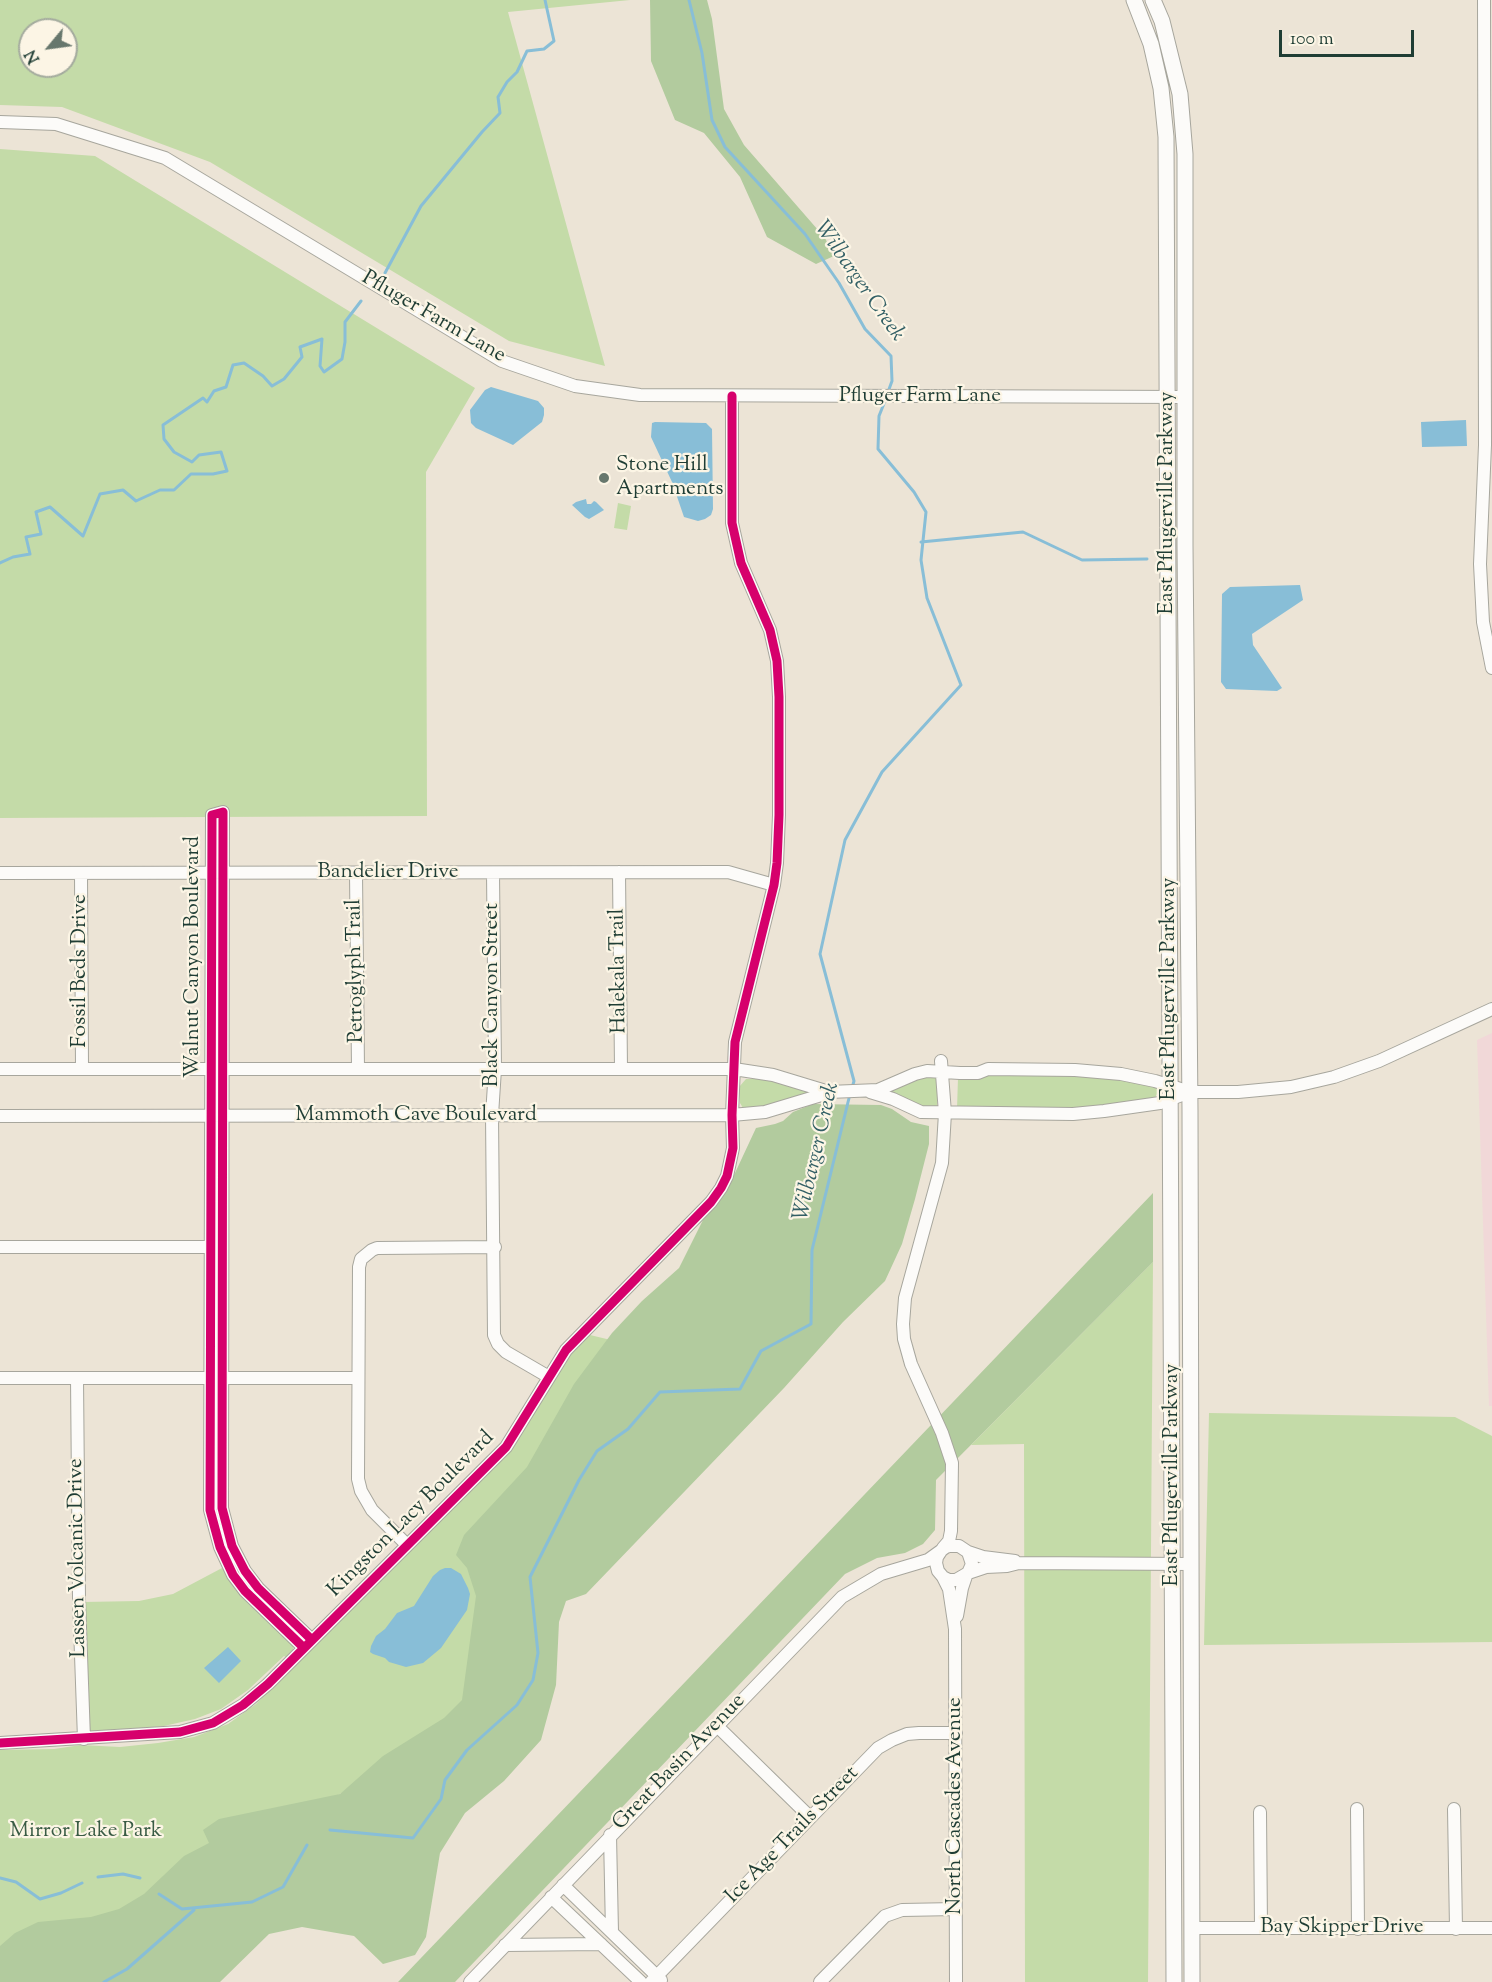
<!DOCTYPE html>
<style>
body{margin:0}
#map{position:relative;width:1492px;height:1982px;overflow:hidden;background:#ece4d6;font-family:"Sorts Mill Goudy",serif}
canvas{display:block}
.north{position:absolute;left:18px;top:18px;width:60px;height:60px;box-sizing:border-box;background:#fcf5e5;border:2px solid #a4ab9e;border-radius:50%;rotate:241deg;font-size:16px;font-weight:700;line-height:24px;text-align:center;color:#1f3d34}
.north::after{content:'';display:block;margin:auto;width:21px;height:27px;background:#67776d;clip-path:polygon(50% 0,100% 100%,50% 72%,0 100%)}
.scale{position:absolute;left:1279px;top:30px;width:135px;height:27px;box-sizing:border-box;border:3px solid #1f3d34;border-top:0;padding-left:8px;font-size:18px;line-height:21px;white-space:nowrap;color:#1f3d34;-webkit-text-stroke:4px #fcf5e5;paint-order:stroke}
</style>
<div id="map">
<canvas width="1492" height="1982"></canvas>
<div class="north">N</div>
<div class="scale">100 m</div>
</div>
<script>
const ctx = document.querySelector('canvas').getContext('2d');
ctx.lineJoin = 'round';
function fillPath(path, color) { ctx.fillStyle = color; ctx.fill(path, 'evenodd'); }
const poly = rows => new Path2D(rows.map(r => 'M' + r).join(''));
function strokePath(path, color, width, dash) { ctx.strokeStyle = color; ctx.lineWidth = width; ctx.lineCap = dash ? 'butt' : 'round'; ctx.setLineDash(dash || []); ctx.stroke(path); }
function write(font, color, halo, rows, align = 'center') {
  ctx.font = font + ' "Sorts Mill Goudy",serif'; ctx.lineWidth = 4.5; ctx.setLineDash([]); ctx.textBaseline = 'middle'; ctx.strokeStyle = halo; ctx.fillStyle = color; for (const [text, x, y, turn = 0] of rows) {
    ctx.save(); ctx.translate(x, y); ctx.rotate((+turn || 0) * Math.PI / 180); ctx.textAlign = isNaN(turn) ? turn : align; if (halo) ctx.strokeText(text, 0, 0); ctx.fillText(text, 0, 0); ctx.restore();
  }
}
fillPath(poly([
 [1492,1033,1492,1406,1489,1406,1477,1040]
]), '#f1d8d8');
fillPath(poly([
 [0,0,630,0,508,12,605,366,509,341,210,162,62,107,0,105],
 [30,30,66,30,66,66,30,66],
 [0,149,95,156,475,388,426,472,427,816,0,818],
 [618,503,631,506,627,530,614,528],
 [988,1074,1099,1076,1156,1086,1159,1091,1154,1099,1087,1109,957,1109,958,1078],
 [935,1076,938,1083,937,1106,922,1108,889,1094,889,1091,914,1078],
 [746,1079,768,1079,806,1091,807,1093,772,1106,743,1108,740,1103,739,1087],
 [1153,1262,1148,1982,1025,1982,1024,1444,971,1445],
 [590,1335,640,1347,464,1716,340,1794,5,1982,0,1982,0,1750,54,1749,81,1745,120,1747,158,1743,194,1737,228,1724,256,1704,326,1631,391,1571,405,1552,511,1451,560,1365],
 [1209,1413,1455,1417,1492,1436,1492,1642,1204,1645],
 [222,1568,241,1594,293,1646,293,1652,287,1658,284,1656,248,1690,221,1709,195,1719,164,1726,89,1733,83,1602,139,1601,173,1594]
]), '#c4dba8');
fillPath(poly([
 [650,0,707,0,712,19,724,109,744,145,825,238,834,256,816,264,767,237,740,177,704,133,675,120,651,61],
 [813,1104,881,1105,892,1109,911,1122,929,1126,929,1144,915,1199,902,1244,885,1281,843,1322,784,1388,586,1594,566,1601,559,1622,556,1685,541,1740,504,1781,465,1813,440,1853,426,1937,415,1955,383,1964,354,1936,302,1927,269,1934,220,1982,0,1982,0,1946,15,1933,38,1922,91,1917,119,1909,144,1894,184,1856,209,1843,203,1830,219,1819,340,1794,383,1756,444,1718,462,1700,476,1596,467,1568,456,1555,464,1535,527,1467,574,1384,612,1333,642,1301,679,1268,703,1220,723,1194,735,1173,756,1128,775,1124,783,1121,793,1112],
 [1153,1193,1153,1262,936,1480,935,1530,923,1544,905,1553,877,1558,845,1574,455,1982,398,1982]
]), '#b2cb9e');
fillPath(poly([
 [491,387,538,401,544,408,544,415,542,422,513,445,476,428,471,423,470,410,485,390],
 [1466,420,1467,446,1422,447,1421,422],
 [655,422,706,423,712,429,713,509,711,515,705,519,698,521,684,517,672,482,651,437,652,423],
 [586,499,587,504,591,504,594,501,596,502,604,510,589,519,585,517,572,505,576,502],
 [1300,585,1303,600,1252,634,1253,645,1282,688,1277,691,1226,689,1221,682,1222,594,1230,587],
 [445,1568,451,1568,461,1574,468,1588,470,1594,467,1610,441,1648,423,1663,406,1667,389,1662,385,1658,373,1654,370,1652,371,1646,376,1636,385,1629,397,1613,414,1606,433,1576,440,1570],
 [228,1647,241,1661,219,1683,204,1668]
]), '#88bed7');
strokePath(poly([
 [689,0,702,53,712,120,725,147,805,234,839,283,865,329,891,356,892,381,888,392],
 [385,273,421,206,482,132,500,113,498,97,507,82,517,72,527,51,544,49,554,41,545,0],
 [921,542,1023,532,1082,560,1147,559],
 [0,563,13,557,30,554,26,537,41,534,36,512,50,507,83,536,100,494,123,490,136,501,160,490,174,490,191,474,213,474,227,471,221,452,199,455,192,462,174,452,164,439,163,425,203,398,207,402,214,391,226,387,233,365,244,363,263,376,272,386,284,379,302,357,300,347,322,339,320,366,324,372,342,359,345,342,345,322,361,301],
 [852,1088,854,1081,820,954,845,840,882,772,961,685,927,598,921,560,926,512,914,492,878,449,879,416,885,401],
 [330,1830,413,1838,441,1799,445,1780,467,1750,517,1705,533,1680,538,1653,530,1577,579,1480,597,1451,628,1429,660,1392,740,1389,761,1351,811,1324,812,1250,850,1094],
 [98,1877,123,1874,140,1878],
 [0,1878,16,1882,40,1899,61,1893,82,1883],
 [159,1894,182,1909,252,1902,283,1887,307,1845],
 [104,1982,127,1969,194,1910]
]), '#88bed7', 3);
const minor = poly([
 [1484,0,1485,445,1480,564,1483,622,1492,668],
 [0,122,56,124,165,158,502,361,575,386,640,395,1186,397],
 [619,872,621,1069],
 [0,873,728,872,774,885],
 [81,873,82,1069],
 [356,873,358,1069],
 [493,873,495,1069,492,1115,494,1335,498,1344,506,1352,549,1377],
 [941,1061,945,1113,942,1163,905,1298,903,1324,904,1339,911,1364,942,1433,952,1463,951,1531,949,1541,943,1548],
 [0,1069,734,1069,773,1075,829,1092,878,1090,915,1074,927,1071,960,1073,978,1073,988,1069,1075,1070,1121,1074,1155,1081,1190,1092],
 [870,1092,893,1099,921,1112,1073,1114,1104,1111,1160,1103,1190,1092,1238,1092,1291,1087,1334,1077,1379,1061,1492,1009],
 [0,1116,732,1115,765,1112,828,1093],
 [0,1247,220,1247],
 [0,1378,358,1378],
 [77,1378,79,1599,84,1739],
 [407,1545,372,1510,361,1491,358,1479,359,1267,361,1259,372,1250,377,1248,495,1247],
 [968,1552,983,1557,1015,1561],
 [968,1573,986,1567,1007,1566,1019,1563,1191,1564],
 [943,1577,949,1589,955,1629,956,1982],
 [957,1616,962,1588,966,1576],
 [304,1648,245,1591,233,1575,220,1547,210,1510,212,815,223,812,222,1508,232,1546,245,1571,258,1588,312,1640],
 [717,1726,810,1817],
 [0,1743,180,1732,213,1723,243,1705,268,1684,506,1447,566,1350,711,1202,721,1188,727,1176,733,1148,732,1115,735,1042,774,885,777,863,779,815,779,697,777,661,770,630,741,563,732,523,732,396],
 [1357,1809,1358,1929],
 [1454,1809,1456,1929],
 [1260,1812,1261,1928],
 [610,1835,612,1932],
 [563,1885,661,1980],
 [551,1897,641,1982],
 [1192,1928,1492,1928],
 [505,1945,601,1944],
 [470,1982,842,1597,881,1574,928,1560,946,1547,949,1546,959,1546,968,1552,972,1564,968,1573,956,1580,949,1580,943,1577,938,1571,936,1563,937,1557,941,1551],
 [651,1982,878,1748,892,1740,907,1734,919,1733,956,1733],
 [820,1982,885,1916,902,1910,956,1909]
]);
const major = poly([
 [1134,0,1151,44,1161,88,1166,137,1174,1982],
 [1153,0,1162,21,1180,94,1185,154,1185,545,1190,1110,1192,1982]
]);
strokePath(minor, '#a7a69d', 14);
strokePath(major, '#a7a69d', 17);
strokePath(minor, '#fcfbf9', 12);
strokePath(major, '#fcfbf9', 15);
strokePath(poly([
 [304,1648,245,1591,233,1575,220,1547,210,1510,212,815,223,812,222,1508,232,1546,245,1571,258,1588,312,1640],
 [0,1743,180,1732,213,1723,243,1705,268,1684,506,1447,566,1350,711,1202,721,1188,727,1176,733,1148,732,1115,735,1042,774,885,777,863,779,815,779,697,777,661,770,630,741,563,732,523,732,396]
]), '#d6006c', 9);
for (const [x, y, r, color] of [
 [604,478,6,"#67776d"]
]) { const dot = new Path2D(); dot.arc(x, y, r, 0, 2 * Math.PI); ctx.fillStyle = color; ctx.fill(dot); strokePath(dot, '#fcf5e5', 2); }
write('21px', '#1f3d34', '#fcf5e5', [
 ["Pfluger Farm Lane",433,318,30],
 ["Pfluger Farm Lane",920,397],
 ["East Pflugerville Parkway",1168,503,-90],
 ["Bandelier Drive",388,873],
 ["Walnut Canyon Boulevard",194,957,-90],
 ["Fossil Beds Drive",81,971,-90],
 ["Petroglyph Trail",357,971,-91],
 ["Halekala Trail",620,971,-91],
 ["East Pflugerville Parkway",1170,989,-90],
 ["Black Canyon Street",493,995,-90],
 ["Mammoth Cave Boulevard",416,1116],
 ["East Pflugerville Parkway",1173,1475,-90],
 ["Kingston Lacy Boulevard",412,1515,-45],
 ["Lassen Volcanic Drive",79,1558,-91],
 ["Great Basin Avenue",680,1763,-46],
 ["North Cascades Avenue",956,1806,-90],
 ["Ice Age Trails Street",793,1836,-46],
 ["Bay Skipper Drive",1342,1928]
]);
write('21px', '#1f3d34', '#fcf5e5', [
 ["Stone Hill",616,466],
 ["Apartments",616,490]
], 'left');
write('21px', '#395b44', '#fcf5e5', [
 ["Mirror Lake Park",86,1832]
]);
write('italic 22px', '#325f65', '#fcf5e5', [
 ["Wilbarger Creek",858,282,55],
 ["Wilbarger Creek",818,1152,-77]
]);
</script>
